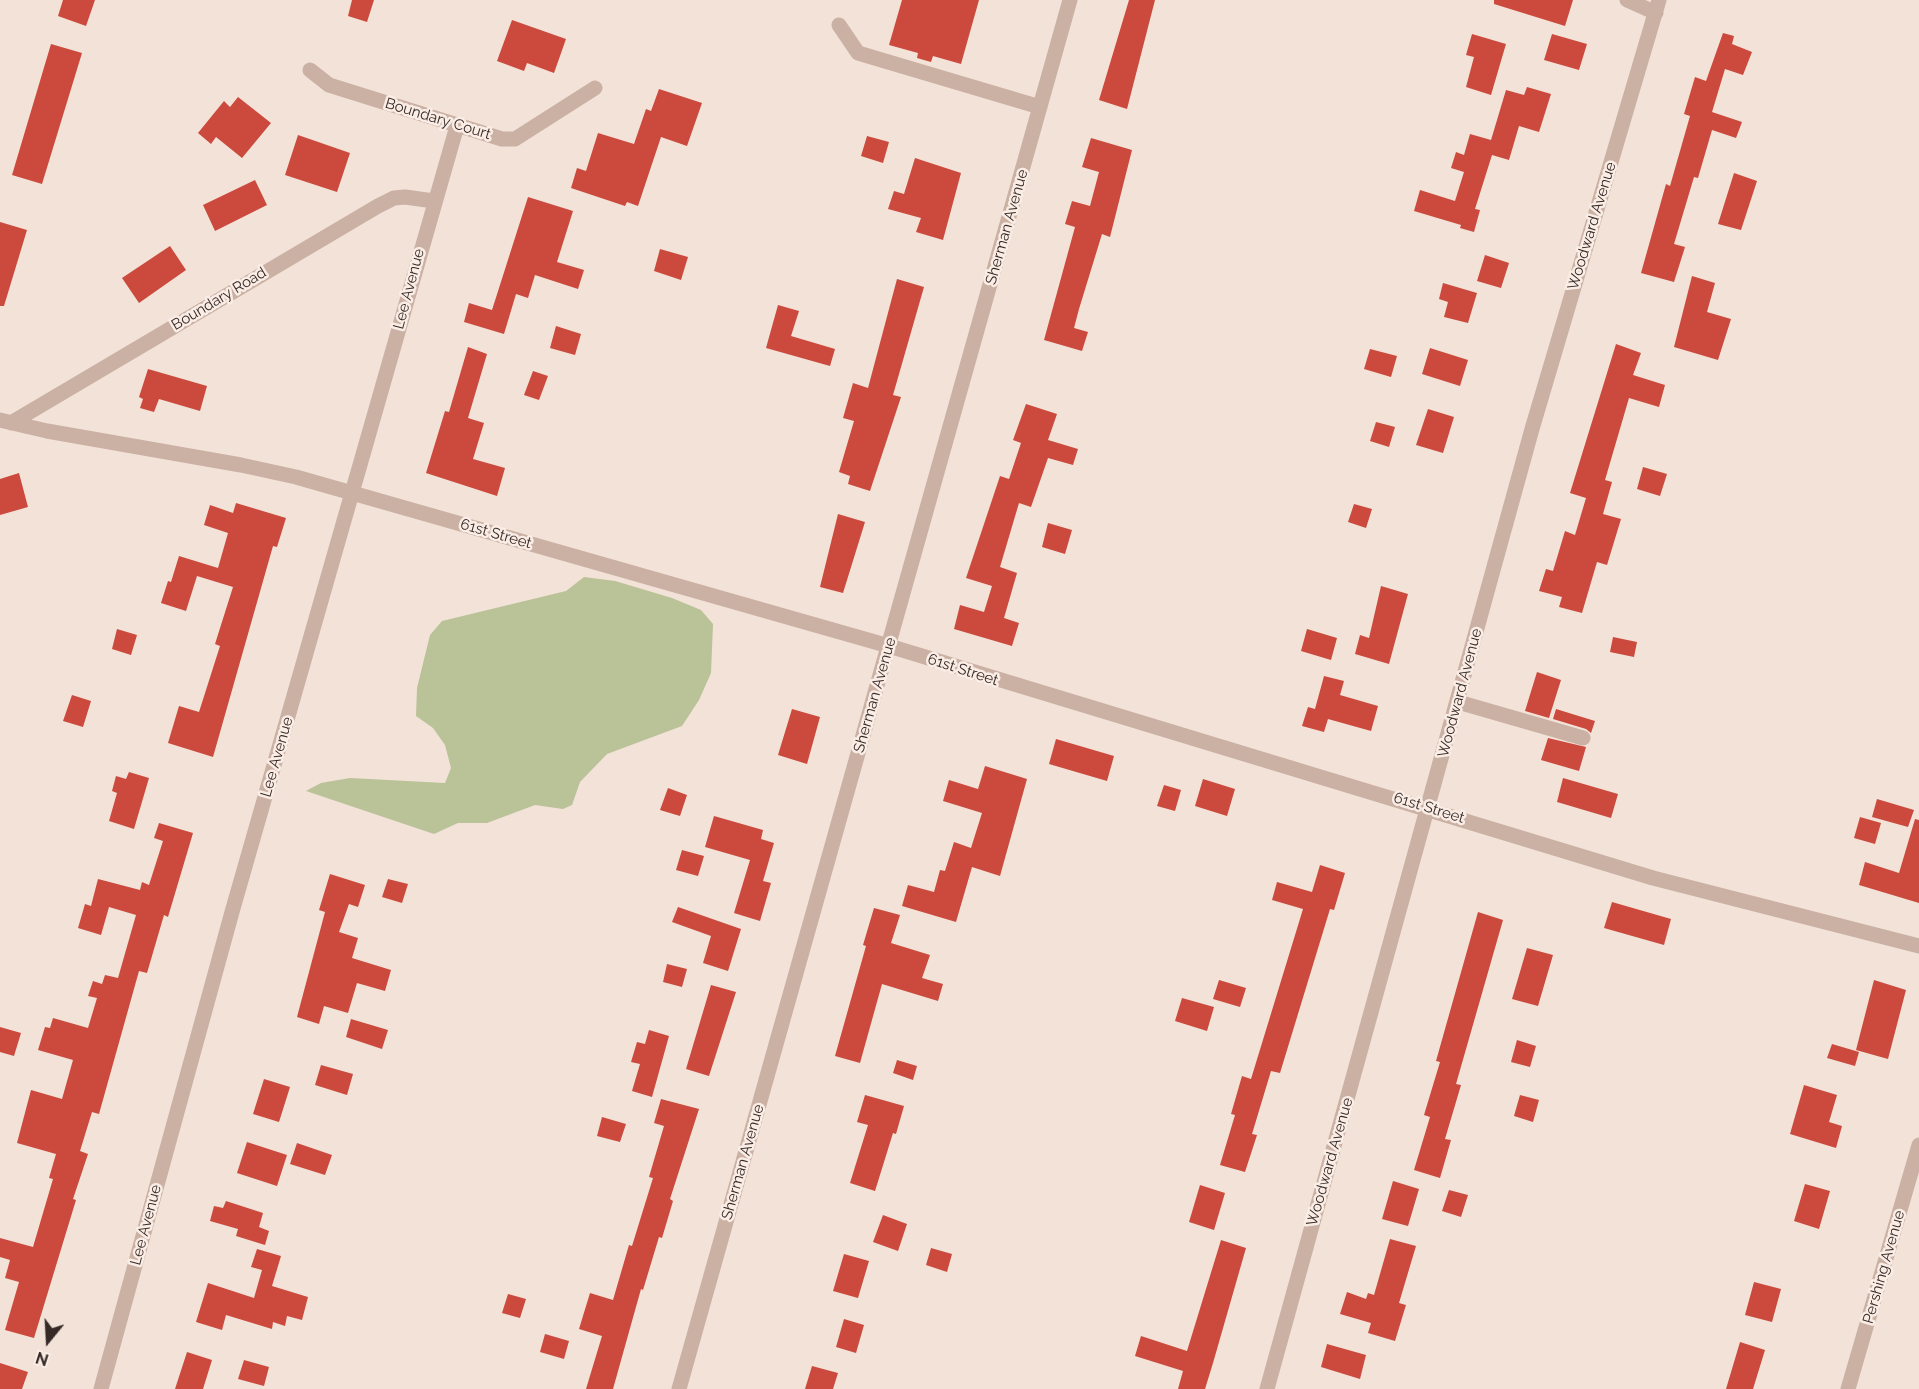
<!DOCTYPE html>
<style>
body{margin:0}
#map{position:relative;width:1919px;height:1389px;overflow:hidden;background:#f2e2d8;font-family:Raleway,sans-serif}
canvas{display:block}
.north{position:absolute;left:18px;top:1311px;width:60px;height:60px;-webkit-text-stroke:4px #faede5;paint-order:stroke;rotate:198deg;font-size:16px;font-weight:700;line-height:24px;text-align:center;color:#362926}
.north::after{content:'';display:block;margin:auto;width:21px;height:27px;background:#362926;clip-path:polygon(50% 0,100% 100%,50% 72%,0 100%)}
</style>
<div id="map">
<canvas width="1919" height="1389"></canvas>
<div class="north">N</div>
</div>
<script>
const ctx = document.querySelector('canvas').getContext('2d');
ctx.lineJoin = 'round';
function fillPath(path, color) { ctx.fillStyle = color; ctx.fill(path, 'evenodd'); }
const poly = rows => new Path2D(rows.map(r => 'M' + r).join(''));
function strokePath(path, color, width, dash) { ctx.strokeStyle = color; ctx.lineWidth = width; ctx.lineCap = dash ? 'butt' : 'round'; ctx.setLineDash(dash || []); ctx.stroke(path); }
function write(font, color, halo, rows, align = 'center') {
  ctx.font = font + ' Raleway,sans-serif'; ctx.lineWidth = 5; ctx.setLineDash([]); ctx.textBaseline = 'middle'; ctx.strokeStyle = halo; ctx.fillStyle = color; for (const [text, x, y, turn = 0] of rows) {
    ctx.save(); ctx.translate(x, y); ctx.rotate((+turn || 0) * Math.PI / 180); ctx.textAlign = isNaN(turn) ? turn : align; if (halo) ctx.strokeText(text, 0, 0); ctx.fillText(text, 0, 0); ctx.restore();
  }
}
fillPath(poly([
 [584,577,615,581,672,598,701,610,713,624,711,673,699,700,682,726,607,754,580,782,572,805,563,809,535,805,487,823,458,823,434,834,306,791,321,783,350,778,445,783,451,768,445,745,433,728,416,716,417,688,430,635,442,621,566,591]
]), '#bac298');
fillPath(poly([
 [63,0,95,0,86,26,58,16],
 [352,0,374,0,367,22,348,16],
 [902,0,979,0,961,64,933,56,931,62,917,58,918,53,889,45],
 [1129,0,1155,0,1127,109,1099,100],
 [1494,0,1573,0,1565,26,1494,4],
 [512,20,566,39,554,73,527,63,524,71,497,61],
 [1723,33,1734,36,1732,44,1752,52,1743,75,1725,69,1712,112,1742,122,1736,138,1712,130,1698,178,1694,177,1674,244,1685,247,1674,282,1641,273,1666,184,1670,186,1690,116,1684,114,1695,77,1706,81],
 [1472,34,1506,44,1491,95,1466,87,1474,57,1466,55],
 [1552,34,1587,44,1579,70,1544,60],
 [51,44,82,53,42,184,12,175],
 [1527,87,1551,94,1539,132,1519,126,1509,160,1492,155,1475,209,1480,210,1474,232,1460,228,1461,225,1414,211,1420,190,1455,201,1464,172,1451,168,1456,152,1464,155,1470,134,1491,140,1506,90,1524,95],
 [659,89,702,103,687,146,661,137,638,206,627,202,625,206,571,188,577,168,586,171,598,133,634,144,646,109,651,111],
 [238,97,271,123,242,158,216,137,211,144,198,133,224,101,230,107],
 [298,135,350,153,337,192,285,175],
 [867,136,889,142,883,163,861,156],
 [1091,138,1132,150,1110,237,1102,234,1079,309,1074,328,1088,332,1082,351,1044,340,1075,227,1065,224,1072,201,1090,206,1099,172,1082,167],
 [915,158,961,173,943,240,916,232,921,218,888,209,894,191,904,194],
 [1734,173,1757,181,1741,230,1718,224],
 [255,180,267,205,215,231,203,205],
 [528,197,573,211,557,262,584,270,578,289,535,275,528,298,516,294,504,334,464,322,469,303,492,310],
 [0,222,27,230,4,306,0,306],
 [170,246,186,270,139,303,122,278],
 [660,249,688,257,681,280,654,271],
 [1485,255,1509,263,1501,288,1477,281],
 [1692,276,1715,283,1707,312,1731,319,1718,360,1674,347],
 [897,279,924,287,893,395,901,397,870,491,848,484,850,476,839,472,854,421,843,418,853,383,868,388],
 [1443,283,1477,293,1468,323,1444,317,1448,302,1439,299],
 [778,305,799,311,791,336,835,349,830,366,766,348],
 [556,326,581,334,575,355,550,348],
 [1616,344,1641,353,1633,375,1665,385,1659,407,1629,398,1605,480,1612,482,1603,514,1621,519,1607,565,1597,562,1582,613,1559,607,1562,597,1539,591,1546,569,1553,571,1565,531,1575,535,1586,498,1570,493],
 [468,347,487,354,468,418,484,423,473,459,505,468,497,496,426,473,445,411,449,412],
 [1430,348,1468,360,1460,386,1422,374],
 [1370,349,1397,356,1391,377,1364,369],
 [148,369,207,386,200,411,159,399,154,412,140,408,143,399,139,397],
 [533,371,548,376,539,400,524,395],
 [1026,404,1057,414,1048,440,1078,449,1073,465,1048,458,1031,507,1019,503,1000,567,1017,573,1004,618,1019,623,1012,646,954,629,960,605,984,612,992,586,966,578,1000,476,1009,479,1021,443,1013,440],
 [1428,409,1454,417,1443,453,1416,445],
 [1376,422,1395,427,1389,447,1370,441],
 [1643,467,1667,474,1660,496,1637,489],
 [19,473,28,507,0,515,0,479],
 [236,503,286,518,277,547,273,546,213,757,168,743,179,706,199,712,220,646,215,644,233,587,197,576,186,611,161,603,168,581,171,582,179,556,218,568,228,533,204,525,210,505,233,513],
 [1354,504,1372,509,1366,528,1348,522],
 [838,514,865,522,843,593,820,587],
 [1048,523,1072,530,1065,554,1042,547],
 [1381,586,1408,594,1389,664,1355,654,1360,635,1369,638],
 [117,629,137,635,131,655,112,649],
 [1307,629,1337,638,1331,660,1301,651],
 [1613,637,1637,642,1634,657,1610,652],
 [1537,672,1561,680,1549,718,1525,711],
 [1324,676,1344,681,1340,695,1378,706,1371,731,1328,719,1324,732,1302,726,1308,707,1315,709],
 [72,695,91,701,83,727,63,721],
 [792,709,820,717,807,764,778,755],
 [1556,709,1595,721,1591,733,1586,729,1553,719],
 [1548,738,1586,747,1579,771,1541,760],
 [1056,739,1114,756,1107,781,1049,764],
 [985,766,1027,779,1000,876,972,867,956,922,902,906,908,885,934,892,940,870,945,871,954,842,971,848,982,813,943,801,949,780,978,789],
 [129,772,149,778,134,829,109,821,117,793,112,791,116,776,126,779],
 [1563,778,1618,794,1611,818,1557,802],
 [1203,779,1235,789,1227,816,1195,806],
 [1164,785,1181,790,1175,811,1157,806],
 [668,788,687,795,680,816,660,810],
 [1877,799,1914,810,1908,827,1872,817],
 [714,816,763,830,761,839,774,843,763,881,771,883,760,921,734,913,750,860,705,847],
 [1860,817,1881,823,1875,844,1854,838],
 [1915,819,1919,820,1919,903,1859,885,1865,862,1899,873],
 [159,823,193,833,168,917,164,915,147,973,139,971,99,1114,92,1112,80,1151,88,1154,73,1199,76,1200,34,1338,5,1330,19,1282,5,1278,10,1260,0,1257,0,1238,33,1247,53,1179,49,1178,56,1154,17,1143,31,1090,62,1099,73,1060,38,1050,45,1027,50,1028,53,1018,88,1028,97,998,88,996,93,981,102,984,105,975,118,978,136,915,109,907,101,935,78,928,85,904,91,906,98,879,140,890,142,882,149,885,163,841,154,838],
 [682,850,704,856,698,876,676,870],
 [1320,865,1345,873,1334,910,1330,909,1280,1073,1271,1071,1252,1134,1257,1135,1245,1172,1220,1165,1235,1115,1231,1114,1242,1076,1251,1079,1303,909,1272,900,1277,882,1312,892],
 [330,874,365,885,358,907,349,904,339,932,358,938,352,958,391,970,385,991,357,983,348,1013,324,1006,319,1024,297,1017,325,912,319,910],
 [388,879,408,884,402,903,382,897],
 [1612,902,1671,919,1664,945,1604,928],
 [678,907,741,929,728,971,703,963,711,936,672,922],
 [874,908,900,915,891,943,930,955,922,978,943,984,938,1001,882,984,860,1063,835,1056,866,946,863,945],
 [1478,912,1503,920,1456,1084,1461,1085,1445,1139,1451,1140,1440,1178,1414,1170,1430,1117,1424,1115,1440,1062,1436,1061],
 [1527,948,1553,955,1538,1006,1512,999],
 [667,964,687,969,682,987,663,982],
 [1219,980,1246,988,1240,1007,1213,999],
 [1874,980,1906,990,1888,1059,1856,1050],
 [711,985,736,992,709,1076,686,1069],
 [1182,998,1214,1007,1207,1031,1175,1021],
 [351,1019,388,1030,382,1049,346,1037],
 [0,1027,21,1033,14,1056,0,1052],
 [649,1030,669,1036,652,1097,632,1091,640,1064,631,1062,637,1042,645,1044],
 [1517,1040,1536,1046,1530,1067,1511,1062],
 [1832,1044,1859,1052,1855,1066,1827,1058],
 [897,1060,917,1066,913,1080,893,1073],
 [321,1065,353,1074,347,1095,315,1085],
 [264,1079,290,1087,279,1122,253,1114],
 [1804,1085,1837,1095,1829,1122,1842,1126,1836,1148,1790,1134],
 [865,1095,904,1106,896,1134,893,1133,875,1191,850,1183,868,1125,857,1122],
 [1520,1095,1539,1100,1533,1122,1514,1116],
 [661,1099,699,1109,670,1199,673,1201,662,1238,659,1237,643,1290,641,1289,613,1389,586,1389,602,1336,579,1329,590,1293,613,1300,629,1245,632,1246,653,1178,649,1177,664,1126,654,1123],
 [602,1117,626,1124,620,1142,597,1136],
 [247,1142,287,1155,277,1186,237,1173],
 [297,1143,332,1155,325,1175,290,1164],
 [1393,1181,1419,1189,1408,1226,1382,1219],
 [1805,1184,1830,1191,1819,1229,1794,1221],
 [1200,1185,1225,1193,1214,1230,1189,1222],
 [1449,1190,1468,1195,1461,1217,1442,1211],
 [226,1201,263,1213,259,1227,269,1231,265,1245,236,1236,238,1229,210,1221,214,1206,223,1208],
 [883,1215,907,1224,898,1251,873,1242],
 [1390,1239,1416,1246,1399,1303,1406,1305,1395,1341,1368,1333,1371,1323,1340,1314,1347,1292,1366,1299,1368,1293,1374,1295],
 [1221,1240,1246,1248,1213,1363,1205,1389,1178,1389,1183,1371,1135,1356,1141,1336,1187,1351],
 [931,1248,952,1254,947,1272,926,1265],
 [257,1249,281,1256,272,1286,308,1297,302,1320,287,1316,285,1326,273,1322,272,1329,226,1315,222,1330,196,1322,208,1283,254,1298,262,1270,251,1267],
 [844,1254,869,1261,858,1298,833,1291],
 [1754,1282,1781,1289,1772,1322,1745,1315],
 [508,1294,526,1299,520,1318,502,1313],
 [844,1319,864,1325,856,1353,836,1347],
 [545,1334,569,1341,564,1359,540,1352],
 [1740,1342,1765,1350,1753,1389,1726,1389],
 [1327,1344,1366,1355,1360,1379,1321,1367],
 [187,1352,212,1360,203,1389,175,1389],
 [244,1360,269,1367,264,1386,238,1379],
 [0,1363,28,1372,22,1389,0,1389],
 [812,1366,838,1373,833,1389,805,1389]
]), '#cb4a3d');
strokePath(poly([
 [1627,0,1656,13],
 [839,25,858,53,1040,107],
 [310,70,329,85,502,139,515,139,595,88],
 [0,420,47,431,241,465,296,477,889,646,1653,878,1919,946],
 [11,423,378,206,394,198,405,197,434,201],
 [1458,702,1583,738],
 [101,1389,232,912,457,126],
 [679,1389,1070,0],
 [1267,1389,1532,429,1659,0],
 [1848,1389,1919,1145]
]), '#cbb0a4', 15);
write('15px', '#362926', '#faede5', [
 ["Boundary Court",438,119,17],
 ["Woodward Avenue",1592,226,-73],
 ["Sherman Avenue",1007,227,-74],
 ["Lee Avenue",409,289,-75],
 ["Boundary Road",219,299,-31],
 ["61st Street",496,534,16],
 ["61st Street",963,670,18],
 ["Woodward Avenue",1460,693,-75],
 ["Sherman Avenue",875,695,-74],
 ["Lee Avenue",277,757,-74],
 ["61st Street",1429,808,17],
 ["Sherman Avenue",743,1162,-74],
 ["Woodward Avenue",1330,1162,-74],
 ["Lee Avenue",146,1225,-75],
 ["Pershing Avenue",1884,1267,-74]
]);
</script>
